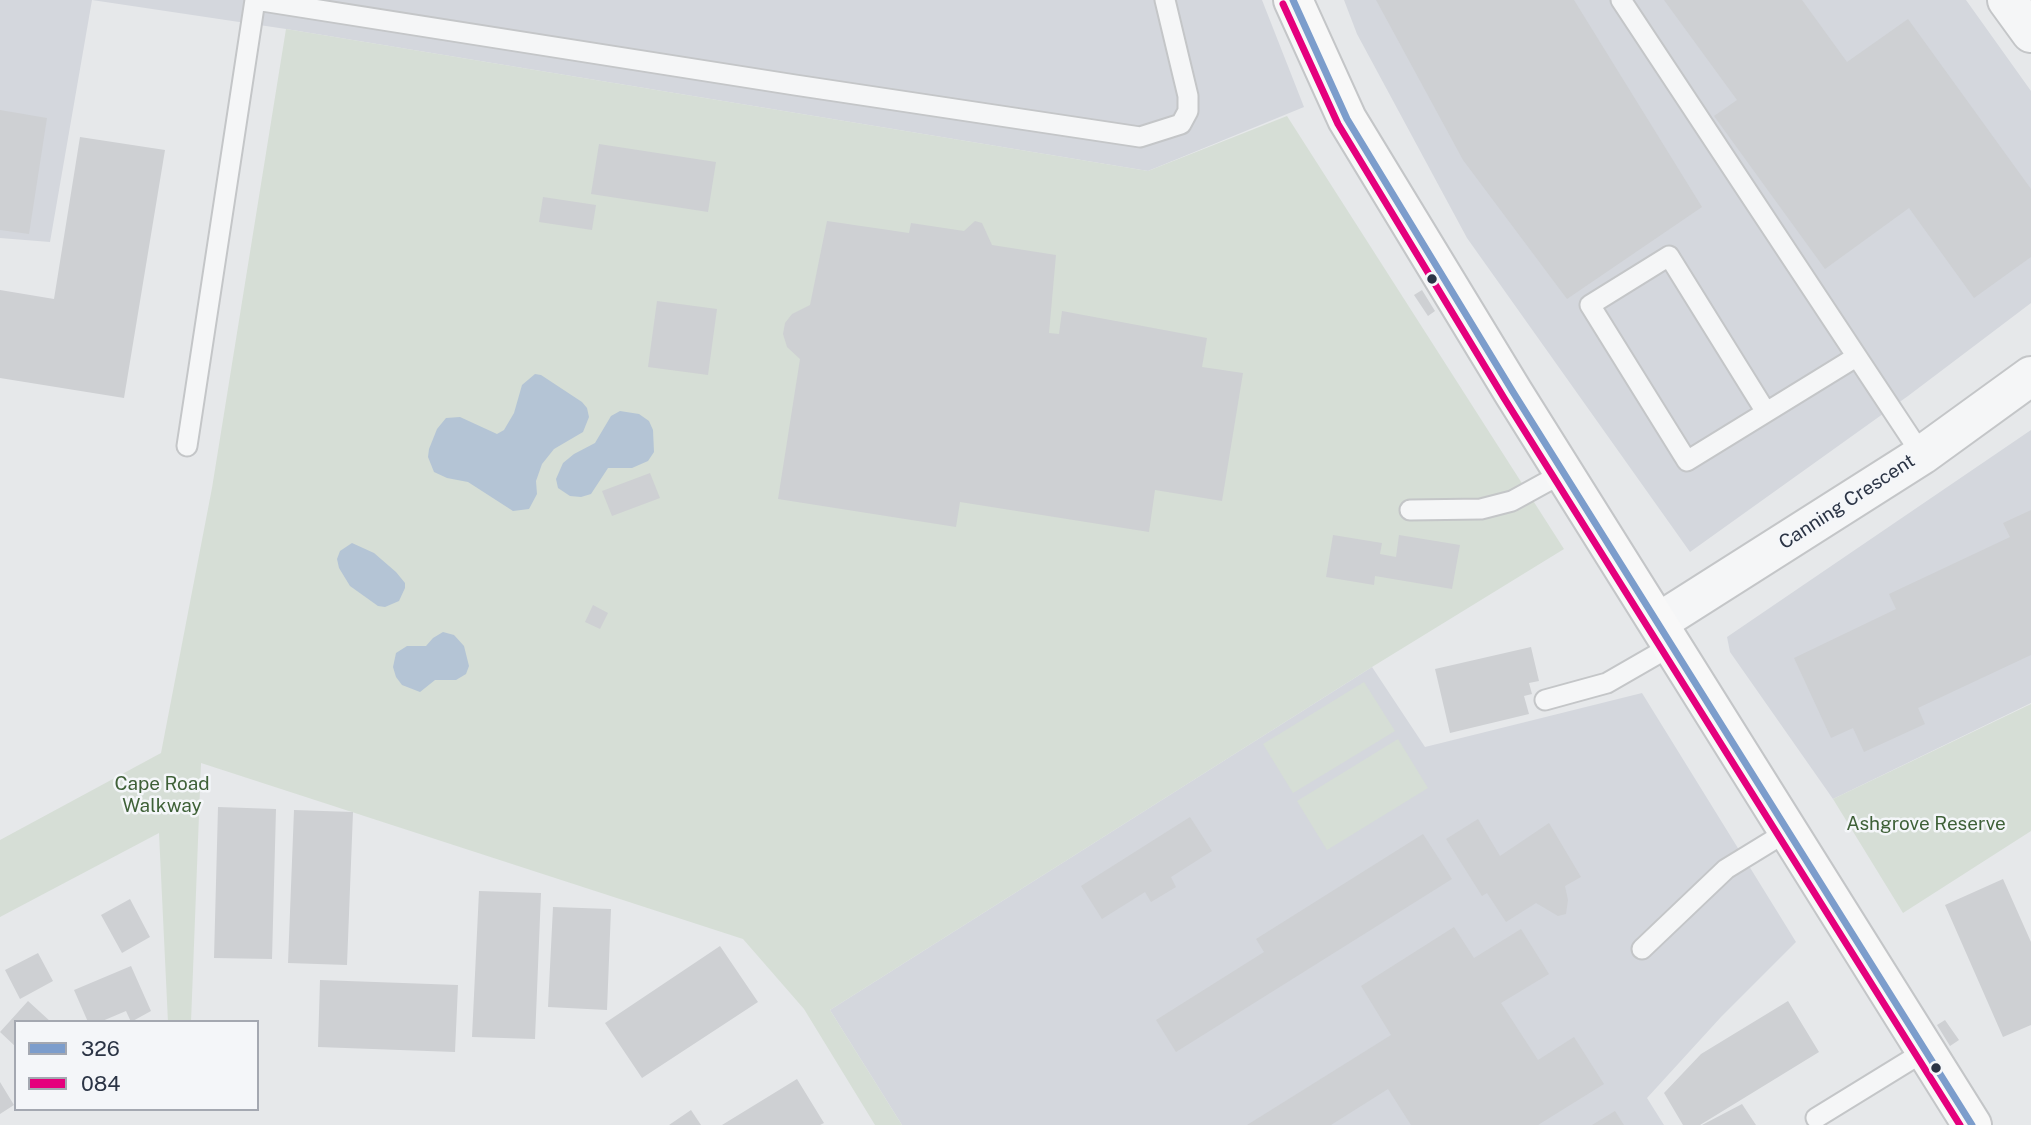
<!DOCTYPE html>
<style>
body{margin:0}
#map{position:relative;width:2031px;height:1125px;overflow:hidden;background:#e6e8ea;font-family:"Public Sans",sans-serif}
canvas{display:block}
.legend{position:absolute;left:14px;top:1020px;width:245px;height:91px;box-sizing:border-box;background:#f4f6f9;border:2px solid #a4a8b1;margin:0;padding:9px 12px;list-style:none;font-size:21px;color:#2b3445}
.legend li{display:flex;align-items:center;gap:14px;height:35px}
.legend b{width:35px;border:2px solid #a4a8b1}
</style>
<div id="map">
<canvas width="2031" height="1125"></canvas>
<ul class="legend">
<li><b style="height:9px;background:#7c9dcc"></b>326</li>
<li><b style="height:9px;background:#e5007d"></b>084</li>
</ul>
</div>
<script>
const ctx = document.querySelector('canvas').getContext('2d');
ctx.lineJoin = 'round';
function fillPath(path, color) { ctx.fillStyle = color; ctx.fill(path, 'evenodd'); }
const poly = rows => new Path2D(rows.map(r => 'M' + r).join(''));
function strokePath(path, color, width, dash) { ctx.strokeStyle = color; ctx.lineWidth = width; ctx.lineCap = dash ? 'butt' : 'round'; ctx.setLineDash(dash || []); ctx.stroke(path); }
function write(font, color, halo, rows, align = 'center') {
  ctx.font = font + ' "Public Sans",sans-serif'; ctx.lineWidth = 5; ctx.setLineDash([]); ctx.textBaseline = 'middle'; ctx.strokeStyle = halo; ctx.fillStyle = color; for (const [text, x, y, turn = 0] of rows) {
    ctx.save(); ctx.translate(x, y); ctx.rotate((+turn || 0) * Math.PI / 180); ctx.textAlign = isNaN(turn) ? turn : align; if (halo) ctx.strokeText(text, 0, 0); ctx.fillText(text, 0, 0); ctx.restore();
  }
}
fillPath(poly([
 [0,0,1262,0,1304,107,1148,171,286,29,92,0,50,242,0,238],
 [1344,0,1966,0,2031,91,2031,303,1908,396,1690,552,1467,238,1357,34],
 [2031,430,2031,703,1833,799,1730,652,1727,637],
 [1372,667,1425,747,1642,693,1796,942,1721,1017,1647,1098,1664,1125,902,1125,830,1010]
]), '#d4d7dd');
fillPath(poly([
 [286,29,1148,171,1287,116,1564,549,1372,667,830,1010,902,1125,875,1125,804,1009,743,939,201,763,191,1022,168,1022,159,833,0,917,0,840,161,753,212,488],
 [1364,682,1395,731,1293,793,1263,744],
 [2031,704,2031,831,1903,913,1833,799],
 [1398,739,1428,788,1327,850,1297,801]
]), '#d6ded6');
fillPath(poly([
 [535,374,541,375,582,402,587,408,589,417,583,432,554,449,542,464,536,481,537,494,529,509,513,511,468,482,447,478,434,472,428,457,429,449,437,429,446,418,460,417,497,434,504,430,514,413,522,385],
 [620,411,639,414,649,421,653,430,654,452,648,461,632,468,608,468,591,494,581,497,570,496,558,488,556,479,563,463,574,454,595,443,611,416],
 [352,543,374,553,396,572,405,583,405,588,399,601,385,607,378,606,350,586,339,568,337,559,340,551],
 [443,632,454,635,464,646,469,666,466,674,456,680,435,680,420,692,402,685,396,677,393,667,396,653,407,646,426,646,433,638]
]), '#b4c4d5');
fillPath(poly([
 [1376,0,1574,0,1702,207,1567,299,1463,160],
 [1664,0,1802,0,1847,62,1908,19,2031,189,2031,257,1974,298,1909,208,1825,269,1714,116,1737,100],
 [0,110,47,118,29,234,0,230],
 [80,137,165,150,124,398,0,378,0,290,54,299],
 [599,144,716,162,708,212,591,194],
 [543,197,596,205,592,230,539,222],
 [827,221,909,233,911,223,964,231,975,221,982,223,992,245,1056,255,1049,333,1059,334,1062,311,1207,338,1202,367,1243,373,1222,501,1155,490,1149,532,960,502,956,527,778,499,800,359,787,347,783,334,785,323,792,314,810,305],
 [1422,290,1435,311,1428,316,1414,295],
 [657,301,717,309,708,375,648,367],
 [650,473,660,498,612,516,602,491],
 [2031,510,2031,655,1918,708,1925,724,1864,752,1853,728,1831,738,1794,658,1896,609,1889,594,2010,537,2003,523],
 [1333,535,1382,543,1380,554,1396,557,1399,535,1460,545,1452,589,1375,576,1374,585,1326,577],
 [593,605,608,613,600,629,585,622],
 [1531,647,1539,681,1529,683,1532,694,1524,696,1529,714,1450,733,1435,669],
 [218,807,276,809,272,959,214,958],
 [294,810,353,812,347,965,288,963],
 [1190,817,1212,851,1171,877,1176,887,1151,902,1145,892,1102,919,1081,886],
 [1478,819,1500,856,1549,823,1581,877,1565,886,1568,900,1566,914,1558,916,1536,903,1506,922,1487,893,1482,896,1446,839],
 [1423,834,1452,879,1176,1052,1156,1020,1264,952,1256,939],
 [2003,879,2031,942,2031,1025,2003,1037,1945,905],
 [479,891,541,893,535,1039,472,1037],
 [130,899,150,937,122,953,101,915],
 [553,907,611,909,607,1010,548,1007],
 [1454,927,1474,958,1521,929,1549,974,1501,1003,1538,1060,1574,1037,1604,1084,1538,1125,1411,1125,1388,1089,1331,1125,1247,1125,1391,1035,1361,986],
 [720,946,758,1002,642,1078,605,1023],
 [38,953,53,981,20,999,5,970],
 [131,966,151,1011,131,1022,126,1011,100,1022,88,1022,74,990],
 [320,980,458,985,455,1052,318,1047],
 [28,1001,51,1022,16,1022,16,1047,0,1032],
 [1788,1001,1819,1052,1700,1125,1683,1125,1664,1093,1701,1054],
 [1945,1020,1959,1040,1950,1046,1937,1025],
 [797,1079,824,1123,820,1125,722,1125],
 [0,1082,14,1105,0,1114],
 [1742,1104,1756,1125,1702,1125],
 [691,1110,701,1125,669,1125],
 [1615,1111,1624,1125,1592,1125]
]), '#ced0d3');
const service = poly([
 [256,0,795,85,1140,137,1181,124,1188,111,1188,96,1165,0],
 [1621,0,1922,455],
 [1766,412,1669,256,1590,305,1687,461,1856,357],
 [187,446,255,0],
 [1410,510,1481,509,1512,501,1563,473],
 [1545,700,1607,683,1673,645],
 [1642,949,1726,869,1788,831],
 [1816,1118,1925,1051]
]);
const minor = poly([
 [2007,0,2031,33],
 [1659,622,1922,455,2031,376]
]);
const secondary = poly([
 [1293,0,1347,119,1513,392,1972,1125]
]);
strokePath(service, '#c4c6c8', 23);
strokePath(minor, '#c4c6c8', 42);
strokePath(secondary, '#c4c6c8', 42);
strokePath(service, '#f5f6f7', 19);
strokePath(minor, '#f5f6f7', 38);
strokePath(secondary, '#f8f8f8', 38);
strokePath(poly([
 [1293,0,1347,119,1513,392,1972,1125]
]), '#7c9dcc', 7);
strokePath(poly([
 [1283,4,1338,124,1504,398,1960,1125]
]), '#e5007d', 7);
for (const [x, y, r, color] of [
 [1432,279,6,"#2b3445"],
 [1936,1068,6,"#2b3445"]
]) { const dot = new Path2D(); dot.arc(x, y, r, 0, 2 * Math.PI); ctx.fillStyle = color; ctx.fill(dot); strokePath(dot, '#f4f6f9', 2.5); }
write('19px', '#2b3445', '#f4f6f9', [
 ["Canning Crescent",1847,502,-33]
]);
write('19px', '#3f6138', '#f4f6f9', [
 ["Cape Road",162,784],
 ["Walkway",162,806],
 ["Ashgrove Reserve",1926,824]
]);
</script>
